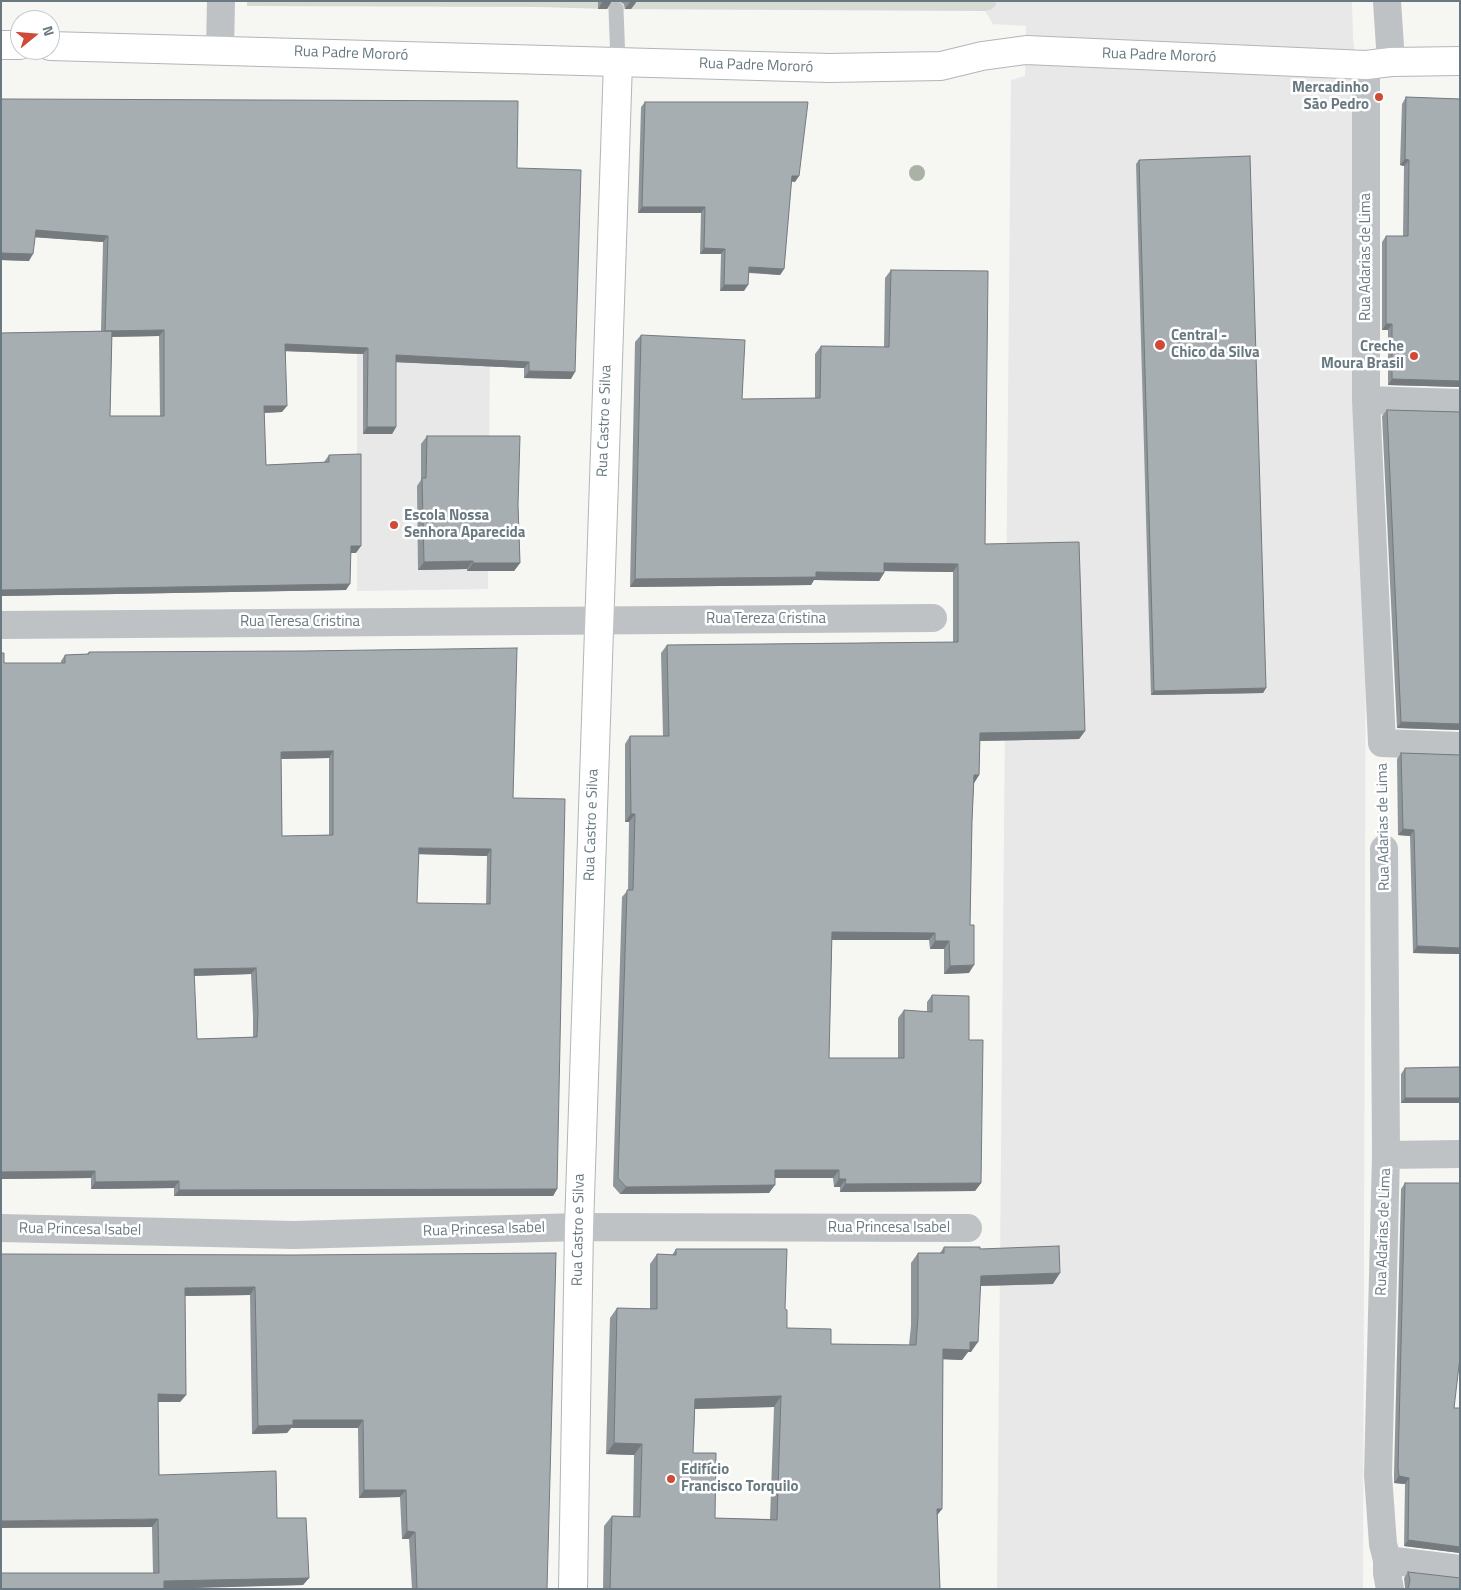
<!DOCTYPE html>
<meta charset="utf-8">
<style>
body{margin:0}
#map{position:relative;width:1461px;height:1590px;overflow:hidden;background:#f6f6f3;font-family:"Titillium Web",sans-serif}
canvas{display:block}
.frame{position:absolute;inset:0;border:2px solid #687981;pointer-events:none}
.north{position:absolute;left:10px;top:10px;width:50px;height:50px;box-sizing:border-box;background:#fff;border:1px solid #c3c9cd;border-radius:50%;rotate:73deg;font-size:14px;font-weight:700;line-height:20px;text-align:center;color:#687981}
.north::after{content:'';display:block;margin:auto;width:18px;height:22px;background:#d14a38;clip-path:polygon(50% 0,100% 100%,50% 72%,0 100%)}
</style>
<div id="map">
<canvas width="1461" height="1590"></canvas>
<div class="frame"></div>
<div class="north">N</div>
</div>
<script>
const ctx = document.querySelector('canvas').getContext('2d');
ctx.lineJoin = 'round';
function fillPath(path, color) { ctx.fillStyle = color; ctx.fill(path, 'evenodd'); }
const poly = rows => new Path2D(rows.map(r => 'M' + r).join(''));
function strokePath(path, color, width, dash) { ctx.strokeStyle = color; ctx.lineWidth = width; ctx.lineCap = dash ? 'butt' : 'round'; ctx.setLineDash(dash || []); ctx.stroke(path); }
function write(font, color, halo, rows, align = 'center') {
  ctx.font = font + ' "Titillium Web",sans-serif'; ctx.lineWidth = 5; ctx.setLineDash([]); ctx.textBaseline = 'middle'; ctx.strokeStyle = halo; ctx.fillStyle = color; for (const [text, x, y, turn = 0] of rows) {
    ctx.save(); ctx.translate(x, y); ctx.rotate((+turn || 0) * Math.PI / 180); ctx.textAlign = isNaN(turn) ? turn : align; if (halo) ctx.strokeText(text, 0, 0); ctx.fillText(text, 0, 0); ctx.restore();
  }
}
fillPath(poly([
 [996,1,1352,1,1353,39,1360,90,1366,538,1363,1589,997,1589,1011,80,1025,76,1026,26,993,24,985,11,996,5],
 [357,331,490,341,488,589,357,591]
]), '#e7e8e7');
fillPath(poly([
 [247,1,996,1,996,5,992,9,985,11,607,9,539,7,247,6]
]), '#d7dbd3');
const secondary = poly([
 [1,45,20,45],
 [50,46,829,68,941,66,982,56,1026,50,1366,65,1391,62,1460,61],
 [573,1589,579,1227,618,62]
]);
strokePath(secondary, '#b0b6b9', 30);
strokePath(poly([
 [1383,772,1384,820]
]), '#b8bbbd', 3, [2.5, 2.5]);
strokePath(poly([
 [616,9,618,62]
]), '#bec2c5', 15);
strokePath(poly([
 [1387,1,1391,62],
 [220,50,221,1],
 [1366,65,1366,400,1382,743,1460,746],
 [1366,400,1460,403],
 [1,625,933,618],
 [1384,849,1386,1155,1378,1475,1383,1544,1387,1560,1387,1573,1390,1589],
 [1386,1155,1460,1154],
 [1,1228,294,1235,579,1227,968,1228],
 [1387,1560,1460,1569]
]), '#bec2c5', 28);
strokePath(secondary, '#fff', 28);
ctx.fillStyle = '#aab1a5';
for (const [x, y] of [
 [917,173]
]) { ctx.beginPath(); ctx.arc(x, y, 8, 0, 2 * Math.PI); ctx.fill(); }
fillPath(poly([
 [598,1,612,1,607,9,598,9],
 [619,1,637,1,631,9,625,9,624,4],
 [1406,97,1460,99,1460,387,1388,385,1388,330,1382,330,1382,242,1386,236,1403,236,1404,166,1400,165,1402,104],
 [1,99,517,168,571,379,524,378,524,368,396,362,396,427,392,434,363,434,363,354,286,351,282,412,264,413,266,465,324,462,329,455,356,553,351,553,346,590,1,596,1,333,101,331,103,242,35,237,29,261,1,260],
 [159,336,160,416,110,416,112,337],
 [645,102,795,182,791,181,784,269,780,275,749,273,744,291,720,291,721,254,700,254,701,213,638,213,641,107],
 [1139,160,1266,688,1263,693,1151,695,1136,164],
 [891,270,985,544,1085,731,1079,739,980,741,979,775,974,783,972,821,969,973,944,974,944,949,930,949,929,940,832,940,829,1058,898,1058,898,1018,904,1010,927,1012,927,1002,932,995,969,1040,981,1183,975,1191,840,1192,840,1187,834,1187,833,1178,775,1178,769,1193,620,1194,613,1186,622,897,628,890,629,822,625,822,625,744,630,736,663,736,661,653,667,645,953,642,953,572,884,571,884,573,879,581,814,580,811,585,630,587,635,342,641,335,742,399,815,399,815,354,821,346,884,347,885,278],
 [1387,410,1460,412,1460,730,1397,728,1382,416],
 [427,436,518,505,520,563,514,571,467,571,467,569,418,570,417,486,421,480,421,444],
 [89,652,513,798,557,1189,553,1196,174,1196,174,1188,91,1189,91,1178,1,1179,1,653,4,663,61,663,61,661,65,655,87,654],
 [329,758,329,835,282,836,281,759],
 [418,854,487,856,486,904,417,903],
 [251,974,253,1017,253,1037,197,1039,194,976],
 [1401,753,1460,755,1460,954,1413,953,1410,836,1398,835,1397,759],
 [1460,1067,1460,1103,1401,1103,1401,1074,1405,1068],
 [1405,1183,1454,1408,1460,1408,1460,1553,1404,1546,1405,1484,1394,1483,1394,1475,1401,1189],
 [944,1247,980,1249,1053,1284,981,1286,971,1352,968,1352,962,1360,943,1359,942,1509,937,1515,940,1589,603,1589,604,1526,612,1516,633,1517,634,1455,606,1454,610,1318,617,1308,650,1309,650,1264,657,1254,672,1255,676,1249,785,1309,787,1328,831,1344,909,1345,911,1326,911,1263,918,1253,940,1253],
 [774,1407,770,1519,715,1518,693,1453,695,1409],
 [1,1254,292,1255,547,1589,412,1589,409,1539,402,1539,400,1497,359,1498,358,1428,291,1428,287,1433,252,1434,250,1295,185,1296,186,1395,180,1402,158,1402,159,1475,277,1518,309,1578,303,1585,164,1588,153,1573,152,1527],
 [1408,1572,1460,1589,1405,1589,1405,1587,1404,1578]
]), '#8f9699');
fillPath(poly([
 [603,1,612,1,607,9,598,9],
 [631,1,637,1,631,9,625,9],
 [1405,159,1409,160,1404,166,1400,165],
 [792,176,799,176,795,182,788,181],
 [642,207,705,207,701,213,638,213],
 [36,230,108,236,103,242,31,237],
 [704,248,725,249,721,254,700,254],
 [1,253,33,254,29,261,1,260],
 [749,267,784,269,780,275,745,272],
 [724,285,748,285,744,291,720,291],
 [1386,324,1392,324,1388,330,1382,330],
 [164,330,159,336,101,337,105,331],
 [285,344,368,348,363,354,281,351],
 [396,355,529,362,524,368,392,362],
 [529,371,575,372,571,379,524,378],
 [1392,379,1460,381,1460,387,1388,385],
 [264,406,287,406,282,412,259,413],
 [367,427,396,427,392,434,363,434],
 [351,546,361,546,356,553,346,553],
 [473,561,467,569,418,570,424,562],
 [473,563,520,563,514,571,467,571],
 [884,563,958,564,953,572,879,571],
 [816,572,884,573,879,581,814,580,811,585,630,587,635,579],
 [350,584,346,590,1,596,1,590],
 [1266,688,1263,693,1151,695,1154,691],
 [1401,722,1460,724,1460,730,1397,728],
 [1085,731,1079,739,975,741,980,733],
 [333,751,329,758,276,759,281,752],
 [974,775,979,775,974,783],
 [631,814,635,814,629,822,625,822],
 [1403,829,1414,830,1410,836,1398,835],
 [419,848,491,849,487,856,414,854],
 [832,932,935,933,929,940,827,940],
 [935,941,949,941,944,949,930,949],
 [1417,946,1460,948,1460,954,1413,953],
 [974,965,969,973,944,974,950,966],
 [256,968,251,974,190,976,194,969],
 [1405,1098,1460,1098,1460,1103,1401,1103],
 [775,1170,839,1170,833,1178,769,1178],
 [95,1171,91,1178,1,1179,1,1172],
 [839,1179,846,1179,840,1187,834,1187],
 [179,1181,174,1188,91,1189,95,1182],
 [981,1183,975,1191,840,1192,845,1184],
 [775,1185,769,1193,620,1194,626,1187],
 [557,1189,553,1196,174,1196,179,1190],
 [1060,1273,1053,1284,974,1286,981,1276],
 [255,1287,250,1295,179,1296,185,1288],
 [970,1342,978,1342,971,1352,968,1352,962,1360,936,1359,943,1349],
 [158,1394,186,1395,180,1402,153,1402],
 [781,1396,774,1407,688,1409,695,1399],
 [293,1420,363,1420,358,1428,291,1428,287,1433,252,1434,258,1426],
 [614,1443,642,1444,634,1455,606,1454],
 [1399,1476,1409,1478,1405,1484,1394,1483],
 [364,1490,406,1490,400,1497,359,1498],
 [937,1509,942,1509,934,1519],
 [158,1519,152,1527,1,1528,1,1521],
 [407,1531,415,1532,409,1539,402,1539],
 [1408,1540,1460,1547,1460,1553,1404,1546],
 [309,1578,303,1585,159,1589,164,1581]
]), '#747a7d');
const building = poly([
 [1406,97,1460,99,1460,381,1392,379,1392,324,1386,324,1386,236,1408,236,1409,160,1405,159,1406,97],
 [1,99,518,101,517,168,581,170,575,372,529,371,529,362,396,355,396,427,367,427,368,348,285,344,287,406,264,406,266,465,329,462,329,455,361,454,361,546,351,546,350,584,1,590,1,333,112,331,110,416,164,416,164,330,105,331,108,236,36,230,33,254,1,253,1,99],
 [645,102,808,102,799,176,792,176,784,269,749,267,748,285,724,285,725,249,704,248,705,207,642,207,645,102],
 [1250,156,1266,688,1154,691,1139,160,1250,156],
 [891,270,988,271,985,544,1079,542,1085,731,980,733,979,775,974,775,972,821,970,925,974,925,974,965,950,966,949,941,935,941,935,933,832,932,829,1058,904,1058,904,1010,932,1012,932,995,969,996,969,1040,983,1040,981,1183,845,1184,846,1179,839,1179,839,1170,775,1170,775,1185,626,1187,618,1178,627,890,633,890,635,814,631,814,630,736,669,736,667,645,958,642,958,564,884,563,884,573,816,572,816,577,635,579,641,335,745,340,742,399,820,398,821,346,889,347,891,270],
 [1387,410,1460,412,1460,724,1401,722,1387,410],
 [427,436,520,436,518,505,520,563,473,563,473,561,424,562,422,478,426,478,427,436],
 [517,648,513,798,565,799,557,1189,179,1190,179,1181,95,1182,95,1171,1,1172,1,653,4,653,4,663,65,663,65,655,89,654,89,652,303,651,517,648],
 [333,751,333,835,282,836,281,752,333,751],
 [419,848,491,849,490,904,417,903,419,848],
 [256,968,258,1011,257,1037,197,1039,194,969,256,968],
 [1401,753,1460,755,1460,948,1417,946,1414,830,1403,829,1401,753],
 [1460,1067,1460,1098,1405,1098,1405,1068,1460,1067],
 [1405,1183,1460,1183,1460,1357,1454,1408,1460,1408,1460,1547,1408,1540,1409,1478,1399,1476,1398,1468,1405,1183],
 [1059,1246,1060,1273,981,1276,978,1342,970,1342,970,1350,943,1349,942,1509,937,1509,940,1589,610,1589,612,1516,640,1517,642,1444,614,1443,617,1308,657,1309,657,1254,676,1255,676,1249,787,1249,785,1309,787,1310,787,1328,831,1329,831,1344,916,1345,918,1316,918,1253,944,1253,944,1247,980,1247,980,1249,1059,1246],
 [781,1396,777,1520,715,1518,716,1453,693,1453,695,1399,781,1396],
 [556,1253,547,1589,417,1589,415,1532,407,1531,406,1490,364,1490,363,1420,293,1420,293,1425,258,1426,255,1287,185,1288,186,1395,158,1394,159,1475,276,1471,277,1518,306,1518,309,1578,164,1581,164,1589,1,1589,1,1573,159,1573,158,1519,1,1521,1,1254,292,1255,556,1253],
 [1408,1572,1460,1578,1460,1589,1408,1589,1410,1580,1408,1572]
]);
fillPath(building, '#a6aeb2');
strokePath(building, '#747a7d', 1);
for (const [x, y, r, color] of [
 [1379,97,5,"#d14a38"],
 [1160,345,6,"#d14a38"],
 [1414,356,5,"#d14a38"],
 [394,525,5,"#d14a38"],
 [671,1479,5,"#d14a38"]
]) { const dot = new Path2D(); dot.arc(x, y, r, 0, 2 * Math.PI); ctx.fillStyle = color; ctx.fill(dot); strokePath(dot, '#fff', 2); }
write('15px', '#687981', '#fff', [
 ["Rua Padre Mororó",351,54,2],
 ["Rua Padre Mororó",1159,56,2],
 ["Rua Padre Mororó",756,66,2],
 ["Rua Adarias de Lima",1366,257,-90],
 ["Rua Castro e Silva",605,421,-88],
 ["Rua Tereza Cristina",766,619],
 ["Rua Teresa Cristina",300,622],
 ["Rua Castro e Silva",592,825,-88],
 ["Rua Adarias de Lima",1384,827,-91],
 ["Rua Princesa Isabel",889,1228],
 ["Rua Princesa Isabel",80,1230,1],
 ["Rua Princesa Isabel",484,1230,-2],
 ["Rua Castro e Silva",579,1230,-89],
 ["Rua Adarias de Lima",1384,1232,-88]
]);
write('bold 15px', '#687981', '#fff', [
 ["Mercadinho",1369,88,"right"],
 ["São Pedro",1369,105,"right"],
 ["Central -",1171,336],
 ["Chico da Silva",1171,353],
 ["Creche",1404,347,"right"],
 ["Moura Brasil",1404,364,"right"],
 ["Escola Nossa",404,516],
 ["Senhora Aparecida",404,533],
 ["Edifício",681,1470],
 ["Francisco Torquilo",681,1487]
], 'left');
</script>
